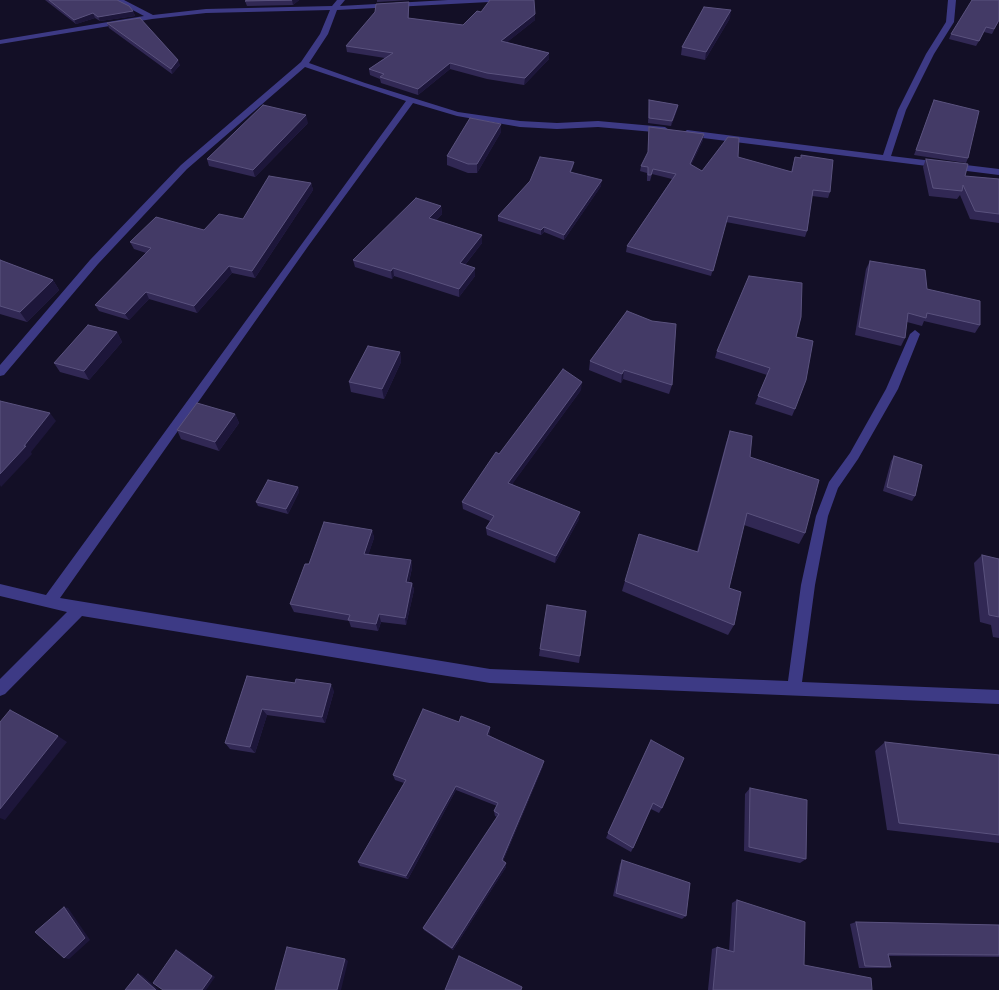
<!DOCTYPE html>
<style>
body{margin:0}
canvas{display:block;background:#130f26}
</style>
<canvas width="999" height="990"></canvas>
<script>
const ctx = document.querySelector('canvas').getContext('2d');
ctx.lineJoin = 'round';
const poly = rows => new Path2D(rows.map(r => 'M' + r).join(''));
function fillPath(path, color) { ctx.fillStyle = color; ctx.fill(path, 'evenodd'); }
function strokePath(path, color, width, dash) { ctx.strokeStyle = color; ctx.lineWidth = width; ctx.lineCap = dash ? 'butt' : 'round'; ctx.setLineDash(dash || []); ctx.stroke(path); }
fillPath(poly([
 [114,0,124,0,153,15,206,9,332,6,337,0,345,0,340,6,448,0,493,0,489,2,337,10,328,34,309,63,365,83,458,112,520,121,557,123,598,121,665,127,669,130,665,133,598,127,557,129,520,127,457,116,413,103,309,245,60,598,490,669,788,681,801,585,816,516,829,482,850,453,886,389,910,334,915,330,920,334,898,389,858,459,838,488,828,516,815,585,802,682,999,690,999,704,490,683,82,616,5,694,0,696,0,679,67,612,0,596,0,584,46,595,406,101,305,67,187,169,98,264,4,375,0,376,0,365,90,260,181,165,301,62,320,34,330,10,206,13,152,19,0,44,0,40,144,16,114,0],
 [948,0,956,0,954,22,934,54,906,110,891,156,999,169,999,175,687,136,683,133,687,130,883,155,898,110,926,54,946,22,948,0]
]), '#3d3a85');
fillPath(poly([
 [45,0,117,0,133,11,135,16,100,21,95,18,76,24],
 [248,0,299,0,293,5,247,6,245,1],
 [377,0,410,0,377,2],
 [409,8,409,18,463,25,481,12,535,14,535,20,507,42,549,53,549,59,524,85,487,79,450,69,418,95,381,83,380,79,370,75,369,69,385,58,347,52,346,46],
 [730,18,705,60,681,55,682,47],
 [999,21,992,34,984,32,976,46,949,39,951,34],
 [107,23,180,65,172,74,109,28],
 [649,100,678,105,677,110,671,126,648,123],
 [934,100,968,158,966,163,914,155],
 [308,123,255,177,209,166,207,159],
 [649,127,703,140,691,165,702,171,738,157,791,172,795,157,830,192,828,198,812,196,807,231,805,237,726,222,711,276,626,252,627,246,672,179,652,174,650,181,647,181,647,173,640,171,641,166,648,154,648,133],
 [501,132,477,173,468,173,447,165,447,156],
 [926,159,965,176,999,179,999,223,970,219,960,195,957,199,929,196,923,167],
 [574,162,573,167,571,172,601,186,564,240,544,232,541,235,498,221,498,216],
 [311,183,313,190,255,278,232,273,197,313,149,299,129,320,99,311,95,305,146,253,134,249,130,242,204,230,243,219],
 [441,206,442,214,436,220,482,235,482,243,465,265,475,268,475,276,459,297,394,276,392,279,355,267,353,260],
 [0,260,53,280,59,290,27,322,0,314],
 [870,261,927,289,980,325,975,333,924,321,922,326,907,322,905,338,901,346,855,335,866,269],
 [627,311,672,385,669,394,623,379,621,383,589,370,590,361],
 [117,332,122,342,89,380,60,372,54,363],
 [796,337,795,409,792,416,755,404,767,375,715,358,717,351],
 [400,352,401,362,384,399,351,392,349,382],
 [581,390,512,484,579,519,555,563,487,535,486,528,490,521,463,509,462,502,499,454],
 [235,414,239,423,219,451,181,439,177,430],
 [730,431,805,533,799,544,744,525,729,588,734,625,728,635,622,591,625,581,697,551,726,443],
 [894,456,915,496,912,501,883,491,891,461],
 [298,487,299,492,288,514,258,506,256,502],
 [372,530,374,538,368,555,411,560,412,568,409,582,412,583,414,590,406,625,381,622,378,631,351,627,349,621,294,612,290,604],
 [982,555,999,559,999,638,993,637,991,625,980,622,974,563],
 [540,649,580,656,579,663,539,656],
 [247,676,334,691,325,723,267,715,255,753,230,749,225,743],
 [459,722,490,727,490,732,489,735,543,766,503,861,506,863,506,867,453,950,424,930,423,928,497,817,495,816,494,811,497,806,456,790,408,879,360,866,358,862,404,783,395,780,393,775],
 [651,740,662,808,659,813,651,809,633,848,631,852,606,838],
 [885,742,999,755,999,843,887,830,875,751],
 [750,788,806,859,800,863,744,851,745,794],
 [622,860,686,916,682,919,613,896,620,864],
 [737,900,804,965,872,990,708,990,712,949,717,947,729,951,732,903],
 [856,922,999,925,999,957,889,956,891,967,885,968,859,968,850,924]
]), '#312854');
fillPath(poly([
 [292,0,299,0,293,5],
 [731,10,730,18,705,60,706,52],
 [133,11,135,16,100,21,98,17],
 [93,13,95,18,76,24,74,20],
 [535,14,535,20,501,47,501,41],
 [549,53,549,59,524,85,525,78],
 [178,60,180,65,172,74,171,69],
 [450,63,450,69,418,95,418,89],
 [678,105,677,110,671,126,672,121],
 [306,115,308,123,255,177,253,170],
 [501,124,501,132,477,173,477,164],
 [704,134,703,140,689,170,690,164],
 [602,180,601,186,564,240,564,235],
 [311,183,313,190,255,278,252,271],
 [441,206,442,214,430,226,429,218],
 [544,227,544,232,541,235,541,230],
 [482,235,482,243,460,271,460,263],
 [229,266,232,273,197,313,194,306],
 [393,268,394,276,392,279,391,271],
 [475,268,475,276,459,297,459,289],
 [53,280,59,290,27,322,20,312],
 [146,292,149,299,129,320,125,314],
 [117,332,122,342,89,380,84,371],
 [400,352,401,362,384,399,382,389],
 [624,370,623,379,621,383,622,374],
 [582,382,581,390,508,490,508,483],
 [50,413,56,421,31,452,32,454,1,487,0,485,0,474],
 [235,414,239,423,219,451,215,442],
 [298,487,299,492,288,514,286,509],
 [580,512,579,519,555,563,556,556],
 [372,530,374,538,366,562,364,554],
 [411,560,412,568,407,589,406,582],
 [412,583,414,590,406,625,405,618],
 [379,614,381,622,378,631,376,624],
 [331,684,334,691,325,723,322,717],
 [262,709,267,715,255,753,250,747],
 [490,727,490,732,487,740,487,735],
 [58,736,67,742,5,820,0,818,0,809],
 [544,761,543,766,502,863,502,860],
 [456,786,456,790,408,879,406,876],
 [506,863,506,867,453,950,452,948],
 [64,907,68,908,90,940,69,959,64,958],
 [176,950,180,951,215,977,206,990,202,990],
 [345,959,348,961,341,990,337,990],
 [138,974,142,975,159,990,156,990]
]), '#1d163a');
const building = poly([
 [49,0,117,0,129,6,133,11,98,17,93,13,74,20,49,0],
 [248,0,292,0,245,1,248,0],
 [490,0,534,0,535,14,501,41,549,53,525,78,487,73,450,63,418,89,380,77,384,74,369,69,393,53,346,46,375,12,376,4,409,2,408,18,463,25,477,11,481,12,490,0],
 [972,0,999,0,999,20,994,29,986,27,979,41,951,34,972,0],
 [704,7,731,10,706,52,682,47,704,7],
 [140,18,178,60,171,69,107,23,140,18],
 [649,100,678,105,672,121,649,118,649,100],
 [934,100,979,111,968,158,916,150,934,100],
 [263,105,306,115,253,170,207,159,263,105],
 [470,118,501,124,477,164,468,164,447,156,470,118],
 [649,127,704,134,690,164,702,171,728,137,739,138,738,157,792,172,795,157,801,158,801,155,833,160,830,192,813,190,807,231,728,216,713,271,627,246,676,174,653,169,651,175,648,175,648,167,641,166,648,152,649,127],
 [540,157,574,162,570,172,602,180,564,235,544,227,541,230,498,216,530,181,540,157],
 [926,159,968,164,965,176,999,179,999,214,975,211,963,185,962,191,933,188,926,159],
 [269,176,311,183,252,271,229,266,194,306,146,292,125,314,95,305,151,248,130,242,156,217,204,230,219,214,243,219,269,176],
 [416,198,441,206,429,218,482,235,460,263,475,268,459,289,393,268,391,271,353,260,416,198],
 [0,260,53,280,20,312,0,306,0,260],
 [870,261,925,270,927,289,980,301,980,325,927,313,926,318,908,313,905,338,859,327,870,261],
 [749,276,802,283,801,317,796,337,813,341,806,380,795,409,758,396,770,368,717,351,749,276],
 [627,311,652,321,676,324,672,385,624,370,622,374,590,361,627,311],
 [88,325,117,332,84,371,54,363,88,325],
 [368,346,400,352,382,389,349,382,368,346],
 [563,369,582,382,508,483,580,512,556,556,486,528,494,516,462,502,496,452,499,454,563,369],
 [0,401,50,413,24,446,26,446,0,474,0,401],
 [197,403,235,414,215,442,177,430,197,403],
 [730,431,752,436,750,457,819,480,805,533,747,513,729,588,741,592,734,625,625,581,639,534,698,552,730,431],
 [894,456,922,465,915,496,887,487,894,456],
 [268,480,298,487,286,509,256,502,268,480],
 [324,522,372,530,364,554,411,560,406,582,412,583,405,618,379,614,376,624,348,620,350,615,290,604,305,564,309,564,324,522],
 [982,555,999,559,999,617,989,615,982,555],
 [547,605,586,611,580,656,540,649,547,605],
 [247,676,295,683,296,679,331,684,322,717,262,709,250,747,225,743,247,676],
 [423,709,459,722,461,716,490,727,487,735,544,761,502,860,506,863,452,948,423,928,499,814,494,811,498,803,456,786,406,876,358,862,406,780,393,775,423,709],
 [10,710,58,736,0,809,0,722,10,710],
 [651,740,684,758,662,808,653,803,633,848,608,833,651,740],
 [885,742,999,755,999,835,899,823,885,742],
 [750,788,807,800,806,859,749,847,750,788],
 [622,860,690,883,686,916,616,893,622,860],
 [737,900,805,922,804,965,871,978,872,990,713,990,717,947,734,952,737,900],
 [64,907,85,938,64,958,35,932,64,907],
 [856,922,999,925,999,955,888,954,891,967,865,966,856,922],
 [287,947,345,959,337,990,275,990,287,947],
 [176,950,212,976,202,990,163,990,153,983,176,950],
 [459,956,522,987,521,990,445,990,459,956],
 [138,974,156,990,125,990,138,974]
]);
fillPath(building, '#433a66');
strokePath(building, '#5a527e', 1);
</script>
